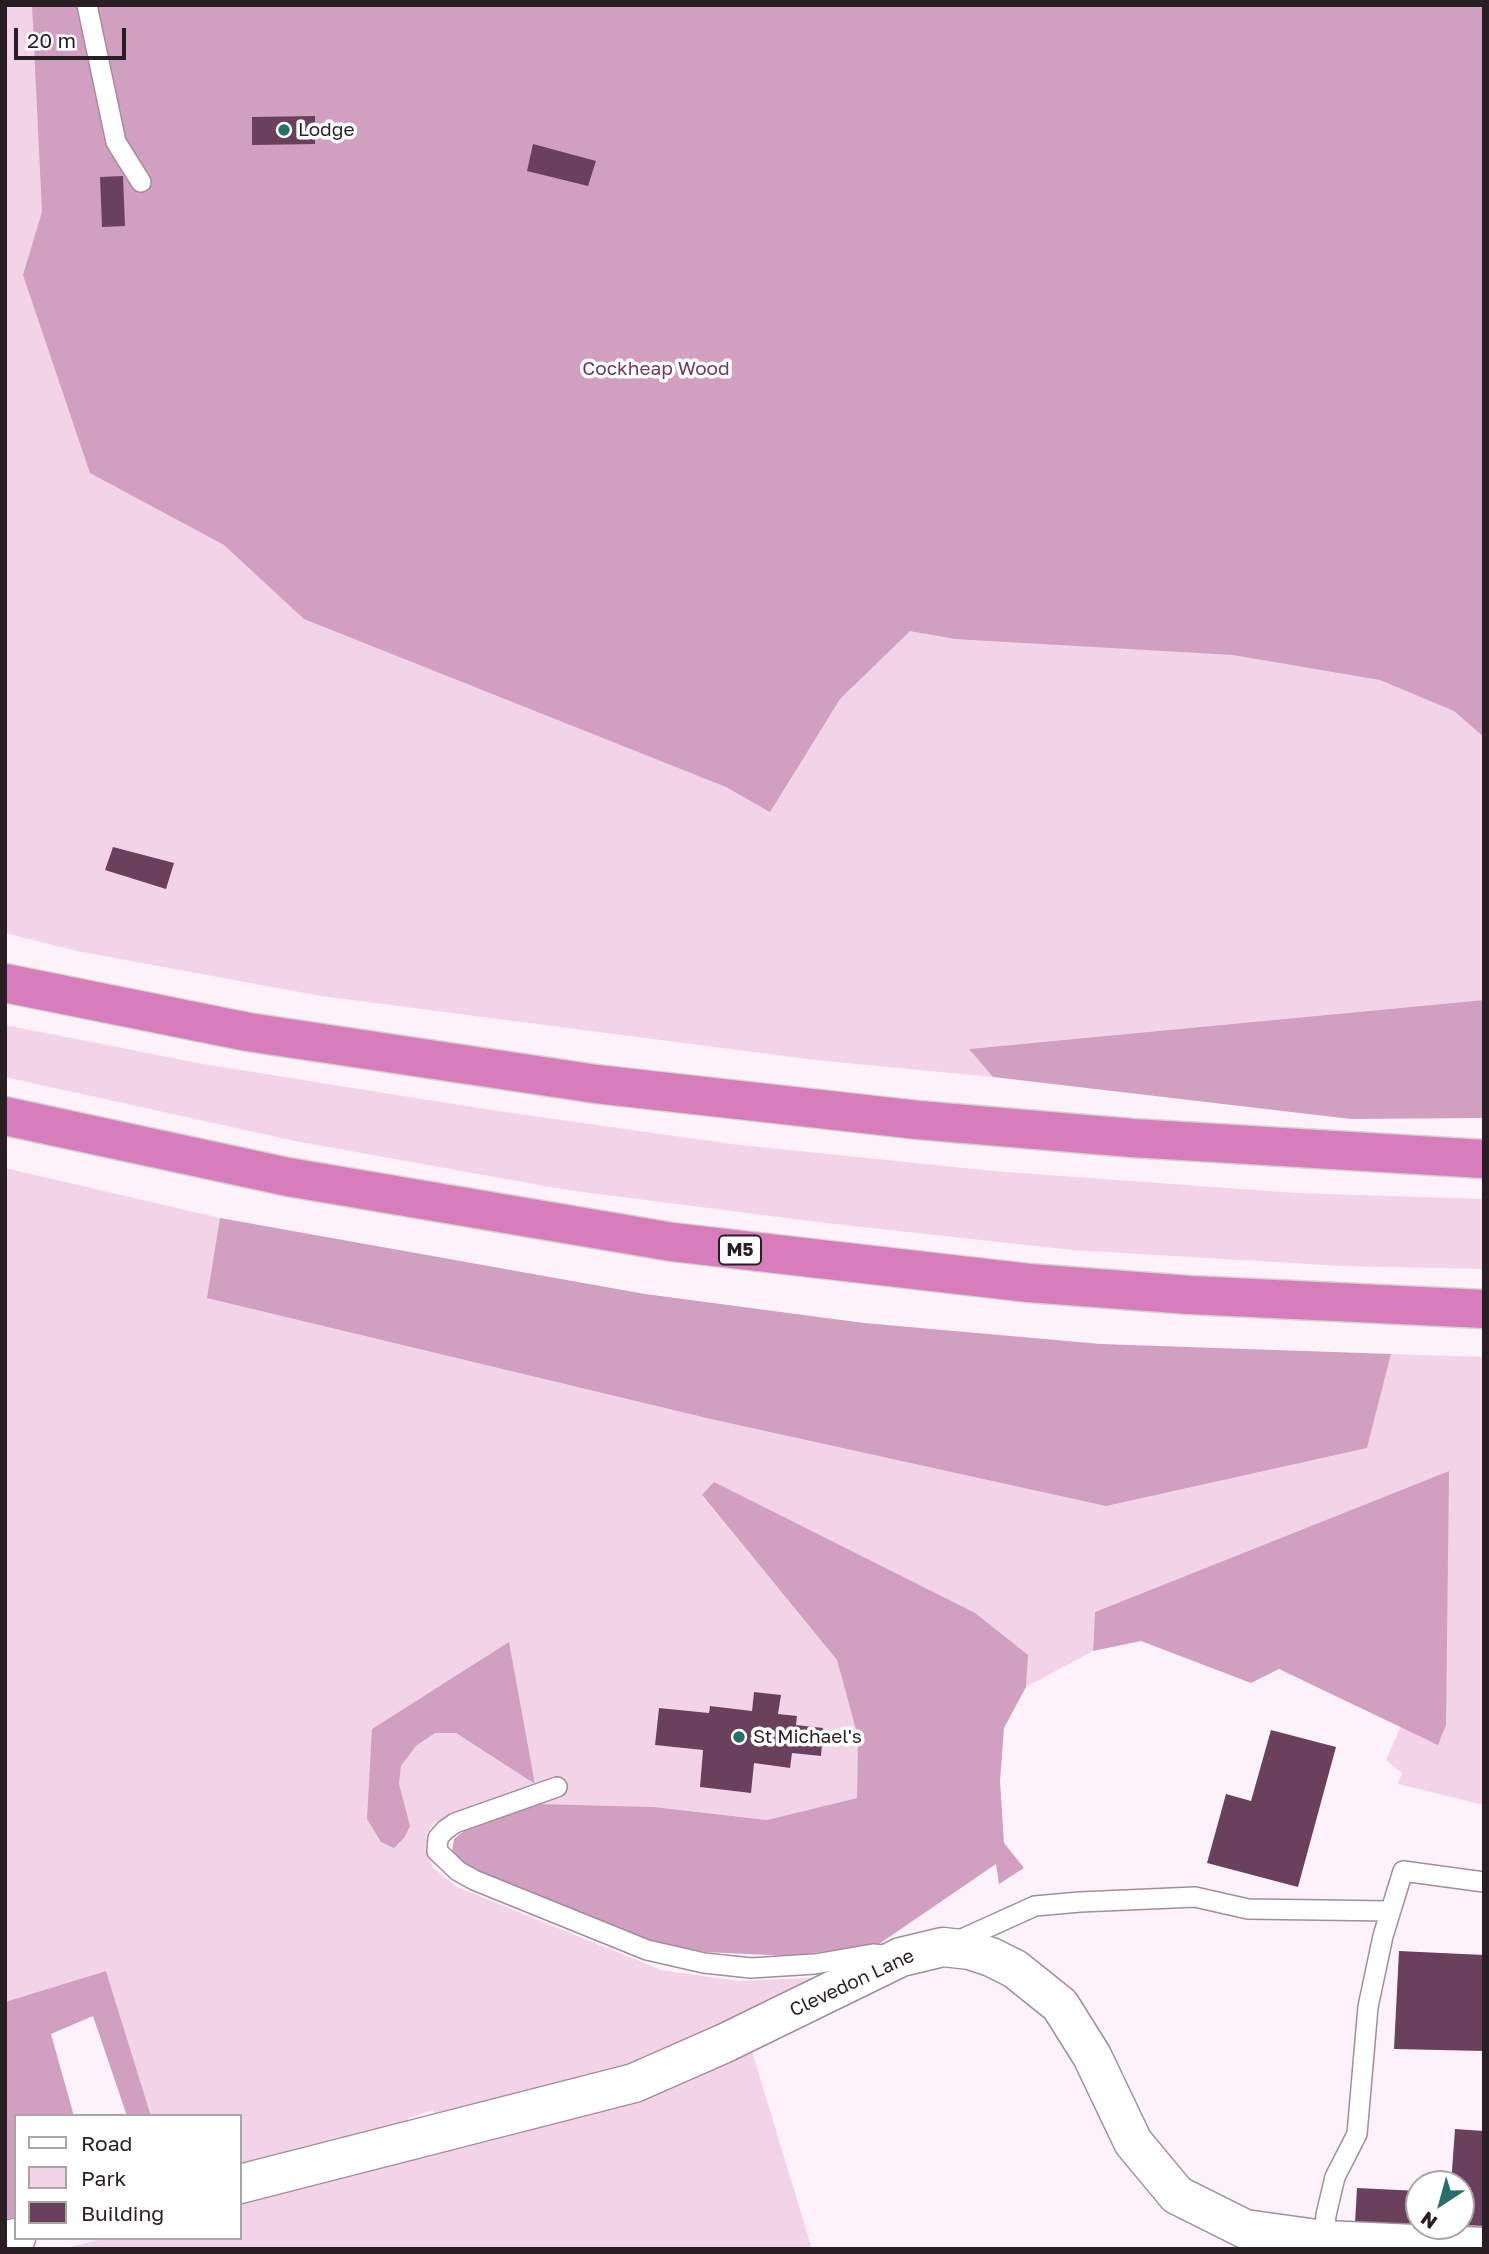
<!DOCTYPE html>
<style>
body{margin:0}
#map{position:relative;width:1489px;height:2254px;overflow:hidden;background:#fdf2f9;font-family:"Golos Text",sans-serif}
canvas{display:block}
.frame{position:absolute;inset:0;border:7px solid #281e24;pointer-events:none}
.legend{position:absolute;left:14px;top:2114px;width:228px;height:126px;box-sizing:border-box;background:#fff;border:2px solid #a9a5a7;margin:0;padding:9px 12px;list-style:none;font-size:21px;color:#281e24}
.legend li{display:flex;align-items:center;gap:14px;height:35px}
.legend b{width:35px;border:2px solid #a9a5a7}
.north{position:absolute;left:1405px;top:2170px;width:70px;height:70px;box-sizing:border-box;background:#fff;border:2px solid #a9a5a7;border-radius:50%;rotate:216deg;font-size:19px;font-weight:700;line-height:28px;text-align:center;color:#281e24}
.north::after{content:'';display:block;margin:auto;width:24px;height:32px;background:#27706a;clip-path:polygon(50% 0,100% 100%,50% 72%,0 100%)}
.scale{position:absolute;left:14px;top:28px;width:112px;height:32px;box-sizing:border-box;border:4px solid #281e24;border-top:0;padding-left:9px;font-size:21px;line-height:24px;white-space:nowrap;color:#281e24;-webkit-text-stroke:5px #fff;paint-order:stroke}
</style>
<div id="map">
<canvas width="1489" height="2254"></canvas>
<div class="frame"></div>
<ul class="legend">
<li><b style="height:9px;background:#fff"></b>Road</li>
<li><b style="height:19px;background:#f2d3e7"></b>Park</li>
<li><b style="height:19px;background:#6b405d"></b>Building</li>
</ul>
<div class="north">N</div>
<div class="scale">20 m</div>
</div>
<script>
const ctx = document.querySelector('canvas').getContext('2d');
ctx.lineJoin = 'round';
function fillPath(path, color) { ctx.fillStyle = color; ctx.fill(path, 'evenodd'); }
const poly = rows => new Path2D(rows.map(r => 'M' + r).join(''));
function strokePath(path, color, width, dash) { ctx.strokeStyle = color; ctx.lineWidth = width; ctx.lineCap = dash ? 'butt' : 'round'; ctx.setLineDash(dash || []); ctx.stroke(path); }
function write(font, color, halo, rows, align = 'center') {
  ctx.font = font + ' "Golos Text",sans-serif'; ctx.lineWidth = 7; ctx.setLineDash([]); ctx.textBaseline = 'middle'; ctx.strokeStyle = halo; ctx.fillStyle = color; for (const [text, x, y, turn = 0] of rows) {
    ctx.save(); ctx.translate(x, y); ctx.rotate((+turn || 0) * Math.PI / 180); ctx.textAlign = isNaN(turn) ? turn : align; if (halo) ctx.strokeText(text, 0, 0); ctx.fillText(text, 0, 0); ctx.restore();
  }
}
fillPath(poly([
 [5,5,1484,5,1484,1000,969,1049,993,1077,815,1060,321,996,77,951,5,933],
 [5,1025,203,1064,491,1110,731,1144,993,1171,1296,1193,1484,1199,1484,1269,1342,1266,1072,1250,826,1223,567,1190,295,1141,5,1077],
 [5,1168,220,1218,208,1298,1367,1448,1391,1354,1484,1357,1484,1805,1398,1784,1402,1773,1386,1760,1401,1726,1438,1744,1449,1471,1095,1612,1093,1651,1026,1687,1028,1655,702,1496,837,1660,858,1737,857,1798,767,1820,654,1807,539,1804,535,1785,435,1822,426,1835,432,1867,457,1887,661,1970,739,1981,831,1977,610,2078,444,2125,433,2110,408,2118,407,2135,240,2174,240,2116,151,2116,106,1971,5,2002],
 [509,1643,535,1784,456,1733,435,1733,416,1746,401,1766,399,1784,372,1729],
 [754,1692,780,1695,778,1714,796,1725,823,1729,820,1756,792,1753,789,1768,754,1763,750,1792,700,1787,703,1750,655,1745,659,1708,709,1713,710,1706,752,1711],
 [751,2048,812,2249,63,2249,105,2238,240,2238,240,2204,506,2137,654,2089]
]), '#f2d3e7');
fillPath(poly([
 [32,5,1484,5,1484,737,1454,711,1380,680,1233,655,955,639,910,631,840,699,770,812,726,787,304,619,224,545,90,473,23,275,42,212],
 [1484,1000,1484,1118,1351,1119,993,1077,969,1049],
 [220,1218,645,1294,864,1323,1101,1344,1391,1354,1367,1448,1106,1506,711,1419,207,1298],
 [1449,1471,1446,1725,1438,1745,1279,1669,1251,1683,1141,1641,1093,1651,1095,1612],
 [714,1482,975,1613,1028,1655,1026,1687,1004,1728,1000,1781,1004,1843,1024,1868,999,1884,996,1864,879,1944,791,1956,705,1952,657,1943,489,1877,463,1864,452,1852,454,1839,465,1830,539,1804,654,1807,767,1820,857,1798,858,1737,837,1660,702,1495],
 [509,1642,535,1784,456,1733,435,1733,416,1746,401,1766,399,1784,410,1826,404,1838,394,1848,381,1842,367,1819,372,1729],
 [106,1971,151,2116,127,2116,93,2016,51,2034,74,2116,16,2116,16,2217,5,2219,5,2002]
]), '#d19fbf');
fillPath(poly([
 [315,116,315,144,252,145,252,117],
 [533,144,596,161,588,186,527,171],
 [123,176,125,226,102,227,100,177],
 [113,847,174,863,166,889,105,870],
 [754,1692,781,1695,778,1714,797,1716,796,1725,823,1728,821,1756,792,1753,790,1768,754,1763,751,1793,700,1787,703,1750,655,1745,659,1708,709,1713,710,1706,752,1711],
 [1271,1730,1336,1747,1298,1887,1207,1863,1226,1794,1251,1801],
 [1399,1951,1484,1955,1484,2051,1394,2049],
 [1455,2129,1484,2131,1484,2226,1461,2225,1461,2184,1451,2184],
 [1357,2188,1419,2191,1419,2224,1355,2223]
]), '#6b405d');
const service = poly([
 [87,5,116,142,141,182],
 [557,1787,455,1823,445,1830,438,1838,437,1851,458,1871,474,1880,647,1950,704,1963,751,1968,815,1964,873,1954,883,1955],
 [953,1943,1035,1906,1080,1902,1195,1897,1248,1909,1390,1911],
 [1324,2240,1326,2215,1335,2177,1357,2134,1368,2007,1383,1936,1403,1871,1484,1882]
]);
const minor = poly([
 [240,2184,634,2083,725,2043,901,1957,943,1947,970,1950,991,1957,1015,1969,1060,2005,1092,2056,1133,2142,1177,2195,1245,2229,1324,2240,1484,2247],
 [5,2240,16,2238]
]);
const motorway = poly([
 [5,983,248,1032,596,1084,918,1120,1132,1138,1484,1159],
 [5,1116,288,1177,672,1242,1029,1283,1190,1295,1484,1309]
]);
strokePath(service, '#a48c9b', 22);
strokePath(minor, '#a48c9b', 41);
strokePath(motorway, '#d4d2d3', 41);
strokePath(service, '#fff', 19);
strokePath(minor, '#fff', 38);
strokePath(motorway, '#d77dbb', 38);
for (const [x, y, r, color] of [
 [284,130,7,"#27706a"],
 [739,1737,7,"#27706a"]
]) { const dot = new Path2D(); dot.arc(x, y, r, 0, 2 * Math.PI); ctx.fillStyle = color; ctx.fill(dot); strokePath(dot, '#fff', 2.5); }
for (const [x, y, w] of [
 [740,1250,42]
]) { const box = new Path2D(); box.roundRect(x - w / 2, y - 14.5, w, 29, 5); ctx.fillStyle = '#fff'; ctx.fill(box); strokePath(box, '#281e24', 2); }
write('bold 18px', '#281e24', null, [
 ["M5",740,1250]
]);
write('19px', '#281e24', '#fff', [
 ["Lodge",298,130],
 ["St Michael's",753,1737]
], 'left');
write('19px', '#733661', '#fff', [
 ["Cockheap Wood",656,369]
]);
write('19px', '#281e24', '#fff', [
 ["Clevedon Lane",852,1983,-25]
]);
</script>
